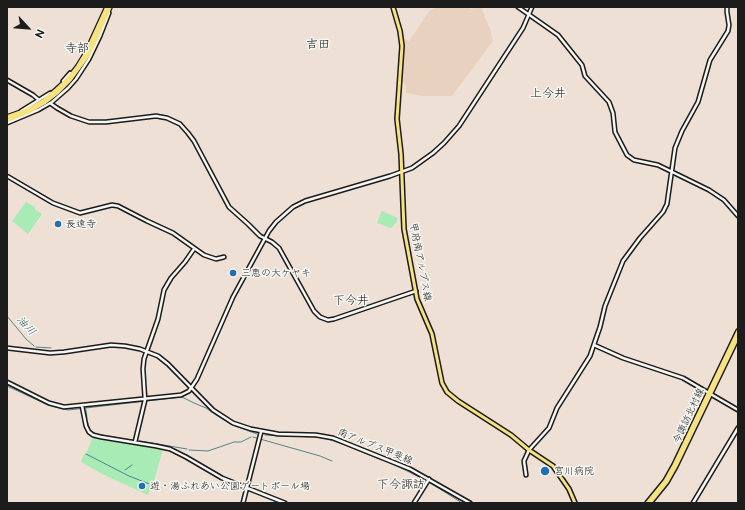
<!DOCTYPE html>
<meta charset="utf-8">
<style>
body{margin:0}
#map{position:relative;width:745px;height:510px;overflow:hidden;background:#eee0d4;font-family:"Balsamiq Sans",sans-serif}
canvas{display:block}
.frame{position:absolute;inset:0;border:8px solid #1c1c1c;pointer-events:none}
.north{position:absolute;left:8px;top:8px;width:40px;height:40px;-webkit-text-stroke:3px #f6f6f2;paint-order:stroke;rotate:116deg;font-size:11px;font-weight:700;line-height:16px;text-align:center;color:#1c1c1c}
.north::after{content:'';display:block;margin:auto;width:14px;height:18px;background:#1c1c1c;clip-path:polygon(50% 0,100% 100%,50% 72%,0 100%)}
</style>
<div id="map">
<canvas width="745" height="510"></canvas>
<div class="frame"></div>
<div class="north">N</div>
</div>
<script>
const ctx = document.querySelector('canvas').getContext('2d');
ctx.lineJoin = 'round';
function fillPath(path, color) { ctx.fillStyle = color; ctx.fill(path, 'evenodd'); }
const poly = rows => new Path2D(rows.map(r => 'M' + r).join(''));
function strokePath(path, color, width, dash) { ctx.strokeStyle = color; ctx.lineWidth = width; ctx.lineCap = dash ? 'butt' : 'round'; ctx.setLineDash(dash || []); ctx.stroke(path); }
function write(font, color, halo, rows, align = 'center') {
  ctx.font = font + ' "Balsamiq Sans","Klee One",sans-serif'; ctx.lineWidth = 3; ctx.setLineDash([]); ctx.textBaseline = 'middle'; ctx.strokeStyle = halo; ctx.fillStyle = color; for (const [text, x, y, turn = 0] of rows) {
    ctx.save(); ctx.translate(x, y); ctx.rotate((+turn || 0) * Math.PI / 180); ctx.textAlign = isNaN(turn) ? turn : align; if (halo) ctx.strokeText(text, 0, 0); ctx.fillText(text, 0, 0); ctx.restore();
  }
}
fillPath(poly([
 [439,7,465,7,471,9,481,7,490,29,493,41,452,96,422,96,406,93,406,85,401,81,403,38,409,41,430,10]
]), '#e9d1bf');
fillPath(poly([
 [26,202,35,207,35,210,42,214,28,234,12,221],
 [382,211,398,218,396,223,391,228,377,223],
 [93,437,163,449,154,481,148,495,102,474,81,462,84,454,86,454]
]), '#a8ebb5');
strokePath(poly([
 [7,316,26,339,34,346],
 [36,347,51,348],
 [7,386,48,405,68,410,182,397,194,403,206,408,216,415,232,425,257,434],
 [86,410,87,418],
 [87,420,90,430,96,434,132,440],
 [265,435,317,437,328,439,342,444],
 [253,437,320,456,332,461],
 [140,441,187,449],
 [345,445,382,460],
 [189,450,208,451,234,442,241,442,251,437],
 [86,454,129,476,152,485],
 [384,460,426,480],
 [125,470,132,465],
 [429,482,462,503]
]), '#54838c', 1);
const secondary = poly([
 [518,7,558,35,582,65,585,76,609,102,613,113,615,132,627,155,634,160,658,165,709,190,724,200,738,216],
 [7,80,33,95,39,100],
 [63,81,70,73],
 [50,103,57,108,71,116,89,122,106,122,156,116,167,118,180,124,188,133,194,141,229,207,248,224,260,236,272,242,279,248,314,311,320,317,328,320,334,319,416,291],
 [21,111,50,93],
 [7,123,38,110,52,102,68,88,76,79,89,59,100,36,109,13],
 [7,176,53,203,80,213,112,205,118,206,147,221,173,233,204,255,216,259,224,257],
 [594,345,623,358,683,378,738,410],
 [7,348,50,353,64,352,111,345,125,346,140,349,158,356,168,364,213,410,233,423,251,429,278,434,316,435,333,438,410,469,470,503],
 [7,382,49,403,64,407,181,395,189,391,197,379,233,297,269,231,276,222,293,207,305,201,390,176,412,168,433,153,444,143,459,126,523,28,532,7],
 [82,406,86,426,89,432,93,435,101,437,156,446,170,449,186,457,222,478,285,503],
 [135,442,145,400,143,369,144,359,158,319,164,290,171,278,185,262,194,249],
 [526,475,524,461,529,450,549,428,557,408,590,356,600,327,605,306,623,261,640,238,663,212,667,204,675,148,682,131,698,102,710,60,728,31,729,25,727,12,727,7],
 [243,503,261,432],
 [414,503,429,479],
 [693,503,738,428]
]);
const primary = poly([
 [393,7,400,31,402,46,397,119,401,154,404,229,417,299,432,334,442,383,447,392,458,401,511,435,529,450,553,466,569,489,575,503],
 [647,503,665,481,674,465,738,331],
 [650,503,667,482,676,466,738,337]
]);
const highway = poly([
 [7,117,27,110,43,101,56,90,68,79,78,66,86,53,107,7],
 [7,120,28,112,44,103,58,92,70,80,89,54,110,7]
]);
strokePath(secondary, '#1c1c1c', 5.5);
strokePath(primary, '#1c1c1c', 6);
strokePath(highway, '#1c1c1c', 6);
strokePath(secondary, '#f6f6f2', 2.5);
strokePath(primary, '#f7e281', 3);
strokePath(highway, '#f7e281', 3.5);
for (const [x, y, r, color] of [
 [58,224,4,"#1f6fb2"],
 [233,273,4,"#1f6fb2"],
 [545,471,5,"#1f6fb2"],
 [142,486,4,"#1f6fb2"]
]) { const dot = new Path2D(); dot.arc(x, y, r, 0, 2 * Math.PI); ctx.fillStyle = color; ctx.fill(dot); strokePath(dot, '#f6f6f2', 1.5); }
write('10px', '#1c1c1c', '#f6f6f2', [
 ["長遠寺",66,224],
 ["三恵の大ケヤキ",241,273],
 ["宮川病院",554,471],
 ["遊・湯ふれあい公園ゲートボール場",150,486]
], 'left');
write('10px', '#1c1c1c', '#f6f6f2', [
 ["甲府南アルプス線",420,262,79],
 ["今諏訪北村線",689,416,-65],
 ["南アルプス甲斐線",375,447,22]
]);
write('italic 11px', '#3d585d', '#f6f6f2', [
 ["油川",26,326,48]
]);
write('12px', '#1c1c1c', '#f6f6f2', [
 ["吉田",318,45],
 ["寺部",77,49],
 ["上今井",548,94],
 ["下今井",351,301],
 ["下今諏訪",401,485]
]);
</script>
